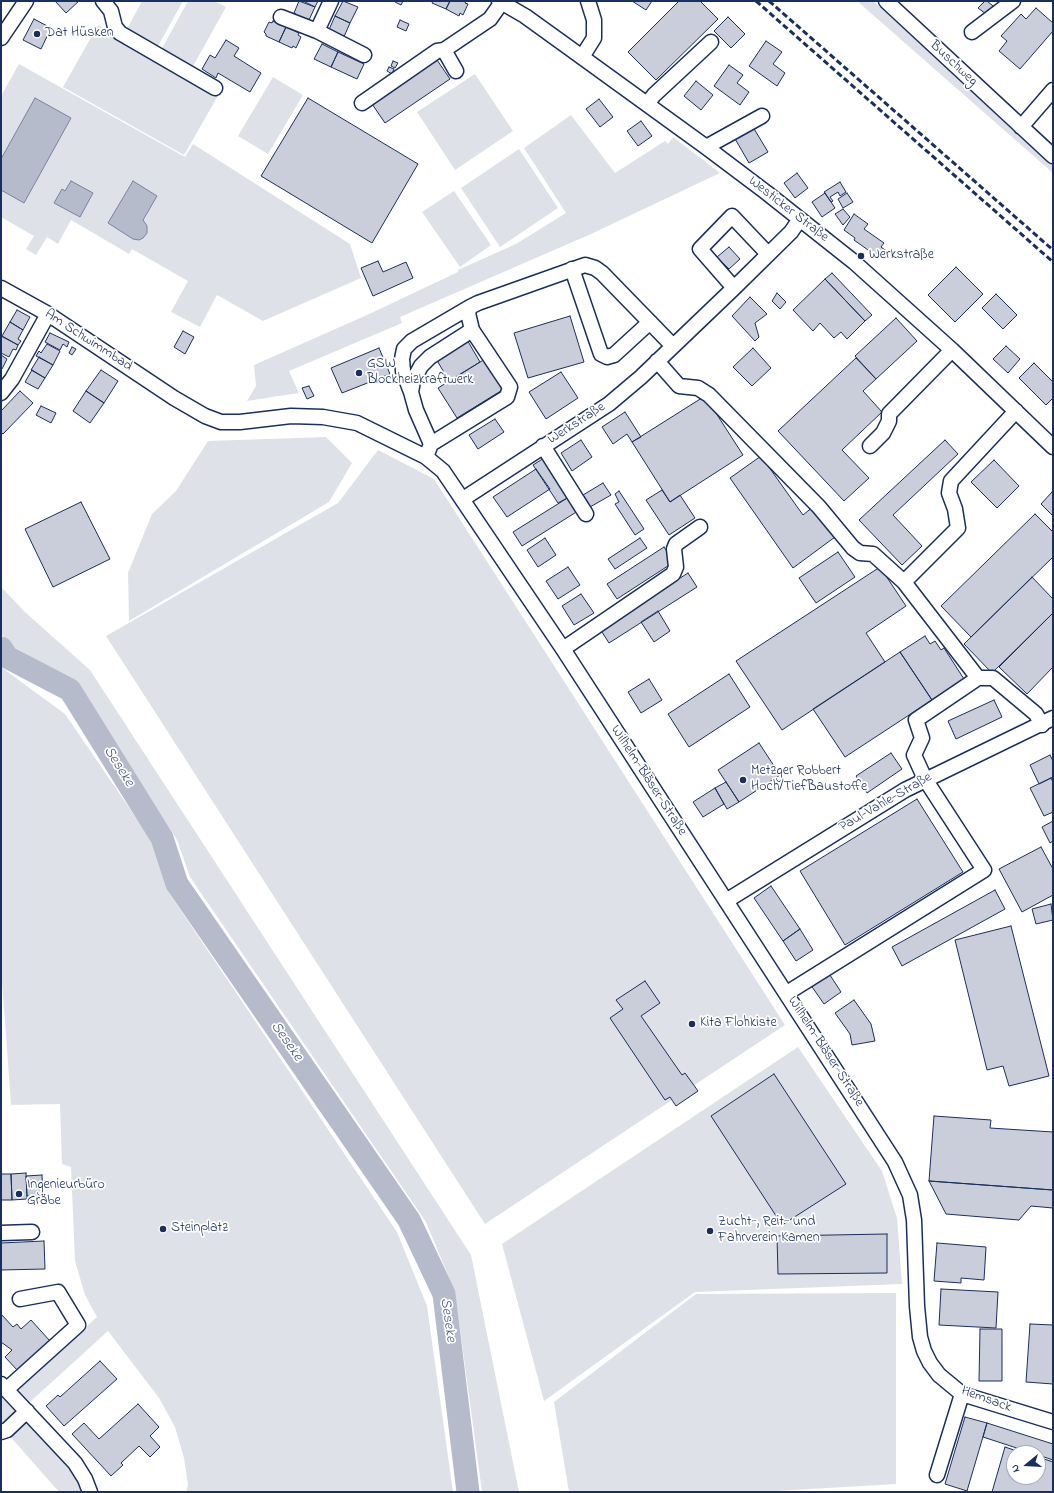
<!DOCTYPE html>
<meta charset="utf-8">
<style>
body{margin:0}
#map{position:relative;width:1054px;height:1493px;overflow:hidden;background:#fff;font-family:"Indie Flower",sans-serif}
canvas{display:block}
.frame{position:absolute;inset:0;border:2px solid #1b2f5e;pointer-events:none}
.north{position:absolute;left:1006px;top:1445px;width:40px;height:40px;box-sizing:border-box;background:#fff;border:1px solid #a4acbf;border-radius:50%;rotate:252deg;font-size:11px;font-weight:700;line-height:16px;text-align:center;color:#1b2f5e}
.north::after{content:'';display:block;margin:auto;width:14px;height:18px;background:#1b2f5e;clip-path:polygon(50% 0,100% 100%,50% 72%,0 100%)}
</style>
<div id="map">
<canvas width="1054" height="1493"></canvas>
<div class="frame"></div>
<div class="north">N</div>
</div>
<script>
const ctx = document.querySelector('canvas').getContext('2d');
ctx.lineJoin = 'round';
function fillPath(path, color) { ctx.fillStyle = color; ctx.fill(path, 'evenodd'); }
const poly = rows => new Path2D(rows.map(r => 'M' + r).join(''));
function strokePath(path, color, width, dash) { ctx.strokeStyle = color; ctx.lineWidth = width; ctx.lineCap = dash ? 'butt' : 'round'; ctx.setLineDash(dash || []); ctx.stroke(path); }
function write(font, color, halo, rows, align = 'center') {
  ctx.font = font + ' "Indie Flower",sans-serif'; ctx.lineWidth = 3.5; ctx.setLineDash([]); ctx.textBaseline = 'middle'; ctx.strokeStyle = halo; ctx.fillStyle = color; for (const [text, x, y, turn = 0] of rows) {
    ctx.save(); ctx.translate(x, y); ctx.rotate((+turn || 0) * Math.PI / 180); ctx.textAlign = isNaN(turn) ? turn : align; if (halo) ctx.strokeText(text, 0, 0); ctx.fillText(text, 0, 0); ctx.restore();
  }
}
fillPath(poly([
 [142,1,183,1,157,48,126,31],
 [188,1,214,1,226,7,192,68,161,50],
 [857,1,873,1,1053,164,1053,173],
 [98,25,219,94,184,155,63,87],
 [19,64,185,157,193,144,350,244,361,278,263,321,217,295,200,327,171,312,188,281,132,249,129,254,71,220,58,244,47,237,36,255,26,249,34,236,1,217,1,96],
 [475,74,513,131,455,170,417,112],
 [273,77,303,95,268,154,238,136],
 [571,115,615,173,665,141,668,144,673,137,720,173,591,234,400,317,402,323,289,371,299,393,247,401,256,386,254,365,367,315,458,272,458,270,516,244,566,213,524,148],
 [519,149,558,208,500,247,461,188],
 [454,191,491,245,460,267,422,212],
 [326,437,352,463,329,502,129,621,128,573,152,514,176,491,208,441],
 [378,450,434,479,785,1025,485,1224,106,636,338,503],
 [1,587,26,613,90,670,471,1255,519,1492,482,1492,455,1292,426,1222,190,877,177,840,75,681,10,645,1,633],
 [1,667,65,714,156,847,169,893,397,1232,427,1306,453,1492,186,1492,188,1485,184,1458,175,1427,159,1398,108,1331,30,1402,18,1389,97,1317,85,1295,75,1261,71,1167,62,1164,60,1104,11,1105,1,967],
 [798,1047,882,1171,897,1218,902,1284,695,1292,544,1401,502,1244],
 [896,1293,896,1484,758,1492,569,1492,554,1402,696,1294],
 [1,1393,71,1469,77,1478,83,1492,59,1492,1,1426]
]), '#dee1e7');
const water = poly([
 [35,98,71,118,24,203,1,190,1,159,35,98],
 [71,181,93,193,80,217,54,203,62,189,65,191,71,181],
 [133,181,157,196,143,220,147,226,147,233,143,238,139,240,133,239,108,223,133,181]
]);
fillPath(water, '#b5bbca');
strokePath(water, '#77839f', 1);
strokePath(poly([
 [1,648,7,657,70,690,162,838,177,884,409,1220,444,1294,468,1492]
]), '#b5bbca', 23);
const building = poly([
 [55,1,79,1,66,13,55,1],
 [299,1,315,7,309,20,307,19,305,22,295,17,296,14,294,13,299,1],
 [303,1,318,1,315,7,303,1],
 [343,1,358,7,350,23,335,16,343,1],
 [396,1,403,1,401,5,395,2,396,1],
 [433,1,450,1,446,9,432,3,433,1],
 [450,1,466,1,465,3,468,4,463,15,460,13,459,16,446,9,450,1],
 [632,1,652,1,646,10,632,1],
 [679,1,700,1,718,19,656,80,628,52,679,1],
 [985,1,987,1,993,6,986,14,978,8,985,1],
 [1036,8,1053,23,1053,31,1020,69,999,51,1007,41,1001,36,1021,14,1026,19,1036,8],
 [335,16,350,23,343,39,328,32,335,16],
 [728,17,745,34,731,48,714,31,728,17],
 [34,19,51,28,41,49,23,40,34,19],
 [400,20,409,24,406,31,397,27,400,20],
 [273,21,286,27,279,42,266,36,266,34,264,32,269,22,272,23,273,21],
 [286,27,299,33,298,35,301,37,296,48,293,46,292,48,279,42,286,27],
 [226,40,239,48,234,56,261,73,250,92,218,73,216,78,202,69,210,55,215,58,226,40],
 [766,41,782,52,773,64,785,73,777,86,749,66,766,41],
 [322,44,338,52,331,67,314,59,322,44],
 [338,52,364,64,357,79,331,67,338,52],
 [435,57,450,79,385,123,370,101,435,57],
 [393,61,398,63,395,68,391,66,393,61],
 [729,65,743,75,737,83,749,92,740,105,714,86,729,65],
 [389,67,394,69,392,74,387,71,389,67],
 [696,81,713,95,701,110,684,96,696,81],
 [308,98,418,164,372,243,261,176,308,98],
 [599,99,613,117,600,127,586,109,599,99],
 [641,121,652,136,638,146,627,131,641,121],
 [753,127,768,152,749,163,734,137,753,127],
 [797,173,808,188,795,198,784,183,797,173],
 [840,182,846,192,840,196,838,192,830,197,833,201,831,202,824,192,840,182],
 [825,193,835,208,822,217,812,202,825,193],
 [847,193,853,202,843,208,838,199,847,193],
 [843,209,850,217,843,225,835,214,843,209],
 [854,214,868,224,864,229,884,243,881,247,888,252,885,256,878,251,875,255,854,240,855,238,844,230,854,214],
 [729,247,740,259,729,269,717,257,729,247],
 [378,261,383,272,406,262,413,278,373,296,361,268,378,261],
 [956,267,983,294,955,322,928,295,956,267],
 [832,273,872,315,865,321,825,279,832,273],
 [825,279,865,321,847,339,841,332,834,338,820,323,813,331,793,310,825,279],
 [777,293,786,302,780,309,772,301,777,293],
 [996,294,1017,315,1003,329,982,308,996,294],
 [750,297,767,314,755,323,759,337,755,341,732,316,750,297],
 [17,310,30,317,23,330,10,322,17,310],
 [570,316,584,362,528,378,514,333,570,316],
 [896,318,917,341,876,379,855,356,896,318],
 [10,322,23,330,18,339,21,341,18,345,2,336,10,322],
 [183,331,194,337,185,354,174,347,183,331],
 [50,333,69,342,67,347,63,344,60,350,45,342,50,333],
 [1,336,18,345,16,350,13,349,9,357,1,353,1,336],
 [466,338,480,362,449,381,435,357,466,338],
 [47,344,60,351,53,365,36,356,39,351,41,353,47,344],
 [1006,346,1020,359,1008,373,993,359,1006,346],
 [72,347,76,349,72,355,69,353,72,347],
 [379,348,390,374,342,393,331,368,379,348],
 [753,348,771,368,752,386,733,367,753,348],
 [1,355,7,359,2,369,1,368,1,355],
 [39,357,53,365,45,378,31,370,39,357],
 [856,358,876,379,863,391,882,412,842,450,869,478,844,501,778,431,856,358],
 [485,359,504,389,457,418,438,388,485,359],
 [1034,363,1053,382,1053,398,1046,405,1019,378,1034,363],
 [32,370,45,378,38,389,25,382,32,370],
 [101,370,118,381,104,403,86,391,101,370],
 [561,372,578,398,546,419,529,392,561,372],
 [309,386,314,396,307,399,302,388,309,386],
 [20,391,33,403,3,434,1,432,1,411,20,391],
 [86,391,104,403,90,423,73,411,86,391],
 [705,396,743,455,670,502,632,442,705,396],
 [41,406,56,413,51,423,36,415,41,406],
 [625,412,641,437,632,442,627,434,613,444,602,427,625,412],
 [495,419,504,432,478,449,469,435,495,419],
 [581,440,592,457,572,471,561,453,581,440],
 [945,440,958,454,893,515,922,546,902,565,859,520,945,440],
 [761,456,803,515,814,506,835,537,793,568,730,478,761,456],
 [544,458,569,497,558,503,533,465,544,458],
 [994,460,1019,486,997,508,971,482,994,460],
 [536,469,550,489,507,517,493,497,536,469],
 [603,483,611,495,590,507,583,495,603,483],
 [662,490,670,502,680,495,695,518,669,535,646,500,662,490],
 [619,491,644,529,635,535,615,504,619,502,615,494,619,491],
 [1052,492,1053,493,1053,516,1041,504,1052,492],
 [569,497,578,511,522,546,513,532,569,497],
 [81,502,110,559,53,587,25,529,81,502],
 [1035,514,1053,532,1053,557,971,637,941,606,1035,514],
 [545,538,556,555,538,567,527,550,545,538],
 [640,538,647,548,615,569,608,559,640,538],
 [664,547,674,562,617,599,607,584,664,547],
 [838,552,855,577,816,603,799,578,838,552],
 [568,567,580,585,558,599,546,581,568,567],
 [880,567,906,606,866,633,885,662,782,730,736,661,880,567],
 [688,573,697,587,609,643,600,629,688,573],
 [1032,577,1053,599,1053,613,992,673,964,644,1032,577],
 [581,594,594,613,574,625,562,606,581,594],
 [658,611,670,631,654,642,641,622,658,611],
 [1053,613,1053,667,1027,694,999,667,1053,613],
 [925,636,930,644,935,641,941,650,944,648,964,679,932,700,900,652,925,636],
 [900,652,932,700,845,757,813,709,900,652],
 [729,674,750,707,689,747,668,714,729,674],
 [649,679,662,700,641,713,628,692,649,679],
 [994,700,1002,717,956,739,948,721,994,700],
 [759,743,780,775,739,802,718,770,759,743],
 [891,753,902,769,867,793,856,776,891,753],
 [1050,755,1053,761,1053,777,1039,784,1030,765,1050,755],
 [1051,778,1053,782,1053,812,1044,816,1030,788,1051,778],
 [726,782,739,802,727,809,715,788,726,782],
 [715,788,724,804,703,817,693,802,715,788],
 [917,799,963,872,845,945,800,871,917,799],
 [1053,821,1053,841,1050,843,1042,827,1053,821],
 [1041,847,1053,869,1053,895,1022,912,999,869,1041,847],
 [771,886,800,929,783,941,754,898,771,886],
 [995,890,1005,909,902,966,892,947,995,890],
 [1051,904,1053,920,1036,924,1032,909,1051,904],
 [1011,926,1049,1076,1009,1086,1003,1066,987,1070,955,940,1011,926],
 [800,929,813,950,796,961,783,941,800,929],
 [828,972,841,992,824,1004,810,984,828,972],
 [645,981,660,1003,641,1016,682,1075,685,1073,698,1091,676,1106,670,1097,665,1100,610,1018,623,1009,616,1000,645,981],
 [854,1000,871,1024,875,1041,852,1045,850,1034,835,1013,854,1000],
 [774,1074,846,1184,782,1225,711,1116,774,1074],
 [934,1116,991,1120,990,1128,1053,1132,1053,1190,929,1181,934,1116],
 [26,1173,27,1199,12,1200,11,1174,26,1173],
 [1,1174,11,1174,12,1200,1,1200,1,1174],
 [42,1175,43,1196,27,1196,26,1176,42,1175],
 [929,1181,1053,1190,1053,1208,1031,1206,1019,1220,946,1214,929,1181],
 [887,1234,887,1273,778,1274,777,1236,887,1234],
 [44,1241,45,1269,1,1270,1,1243,44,1241],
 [937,1243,986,1247,984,1280,961,1278,961,1283,934,1281,937,1243],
 [941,1289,998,1292,996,1328,939,1325,941,1289],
 [1,1314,13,1327,17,1324,21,1329,31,1320,50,1341,18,1371,5,1357,12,1350,1,1342,1,1314],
 [1030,1324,1053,1325,1053,1384,1026,1382,1030,1324],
 [980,1329,1002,1329,1002,1381,979,1381,980,1329],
 [100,1361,117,1379,64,1426,46,1406,58,1395,60,1397,100,1361],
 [138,1404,159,1427,150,1436,160,1447,150,1457,139,1446,121,1463,123,1465,111,1476,72,1434,84,1423,99,1439,138,1404],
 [965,1417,987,1423,967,1491,945,1484,965,1417],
 [987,1423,1053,1444,1053,1460,1038,1455,1038,1453,1032,1453,983,1437,987,1423],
 [1005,1447,1023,1453,1014,1453,1014,1477,1038,1477,1038,1457,1053,1462,1053,1492,992,1492,1005,1447]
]);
fillPath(building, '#caceda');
strokePath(building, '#1b2f5e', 1);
const minor = poly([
 [103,1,111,11,115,27,120,33,215,88],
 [499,1,525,16,568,47,706,147,767,193,854,262,952,350,1053,447],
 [886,1,1053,156],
 [281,17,317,31,331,1],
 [317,31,364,55],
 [972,32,1013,1],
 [1,38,26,1],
 [582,57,594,38,594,20,588,1],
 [456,71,444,50,490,19,502,2],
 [362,103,437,51,444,50],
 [647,104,654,95,711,42],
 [1021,127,1053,90],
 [706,147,762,116],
 [572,269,601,354,607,357,614,355,650,322],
 [1,288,48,314,174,398,205,416,221,422,240,422,291,416,323,417,357,423,426,457,443,471,563,649,895,1162,910,1195,914,1220,917,1306,920,1337,924,1351,930,1363,939,1375,962,1394,1053,1422],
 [734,288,700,249,732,216,768,254],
 [657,361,679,386,698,388,709,395,819,507,853,548,860,553,873,554,904,582,978,678,993,678,1036,714,1042,725],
 [411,392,403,371,402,359,404,349,412,341,470,307],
 [1,393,12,379,48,314],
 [431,444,416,410,411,392,413,381,421,366,430,357,472,330],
 [543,446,586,514],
 [870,446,883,433,889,421,889,414,952,350],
 [426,457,431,444,507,397,510,387,472,330,468,313,470,307,478,303,585,265,595,268,602,273,673,346],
 [463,499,609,404,641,377,734,288,791,232,800,219],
 [904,582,958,528,955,509,949,493,951,481,1016,411],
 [563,649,673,574,676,567,674,549,676,544,700,527],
 [726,901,905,790,1053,718],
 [787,993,984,870,925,779,914,755,922,738,916,720,978,678],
 [1,1233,32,1232],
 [1,1384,75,1463,85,1479,90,1492],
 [7,1389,78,1325,58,1292,20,1299],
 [1,1432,7,1430,27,1411],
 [937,1475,962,1394]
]);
strokePath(minor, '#1b2f5e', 17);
strokePath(minor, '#fff', 14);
strokePath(poly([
 [756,1,1053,262],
 [769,1,1053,250]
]), '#1b2f5e', 3, [6, 3]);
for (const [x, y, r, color] of [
 [37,34,4,"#1b2f5e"],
 [861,256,4,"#1b2f5e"],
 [359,373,4,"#1b2f5e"],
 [743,780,4,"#1b2f5e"],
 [692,1024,4,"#1b2f5e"],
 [19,1194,4,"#1b2f5e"],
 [163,1229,4,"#1b2f5e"],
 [710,1231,4,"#1b2f5e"]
]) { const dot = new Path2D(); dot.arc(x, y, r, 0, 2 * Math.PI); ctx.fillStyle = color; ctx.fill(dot); strokePath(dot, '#fff', 1.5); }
write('14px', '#1b2f5e', '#fff', [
 ["Dat Hüsken",45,34],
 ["Werkstraße",869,256],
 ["GSW",367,365],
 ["Blockheizkraftwerk",367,381],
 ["Metzger Robbert",751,772],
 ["Hoch/TiefBaustoffe",751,788],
 ["Kita Flohkiste",700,1024],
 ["Ingenieurbüro",27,1186],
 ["Gräbe",27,1202],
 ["Zucht-, Reit- und",718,1223],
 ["Fahrverein Kamen",718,1239],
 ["Steinplatz",171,1229]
], 'left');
write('14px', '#1b2f5e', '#fff', [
 ["Buschweg",953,64,43],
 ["Westicker Straße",788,210,38],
 ["Am Schwimmbad",88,341,33],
 ["Werkstraße",577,424,-33],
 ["Wilhelm-Bläser-Straße",648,781,57],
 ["Paul-Vahle-Straße",886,803,-30],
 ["Wilhelm-Bläser-Straße",825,1052,57],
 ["Hemsack",986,1400,20]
]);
write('italic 15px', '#49597e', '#fff', [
 ["Seseke",118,767,58],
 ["Seseke",286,1042,55],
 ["Seseke",447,1320,82]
]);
</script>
